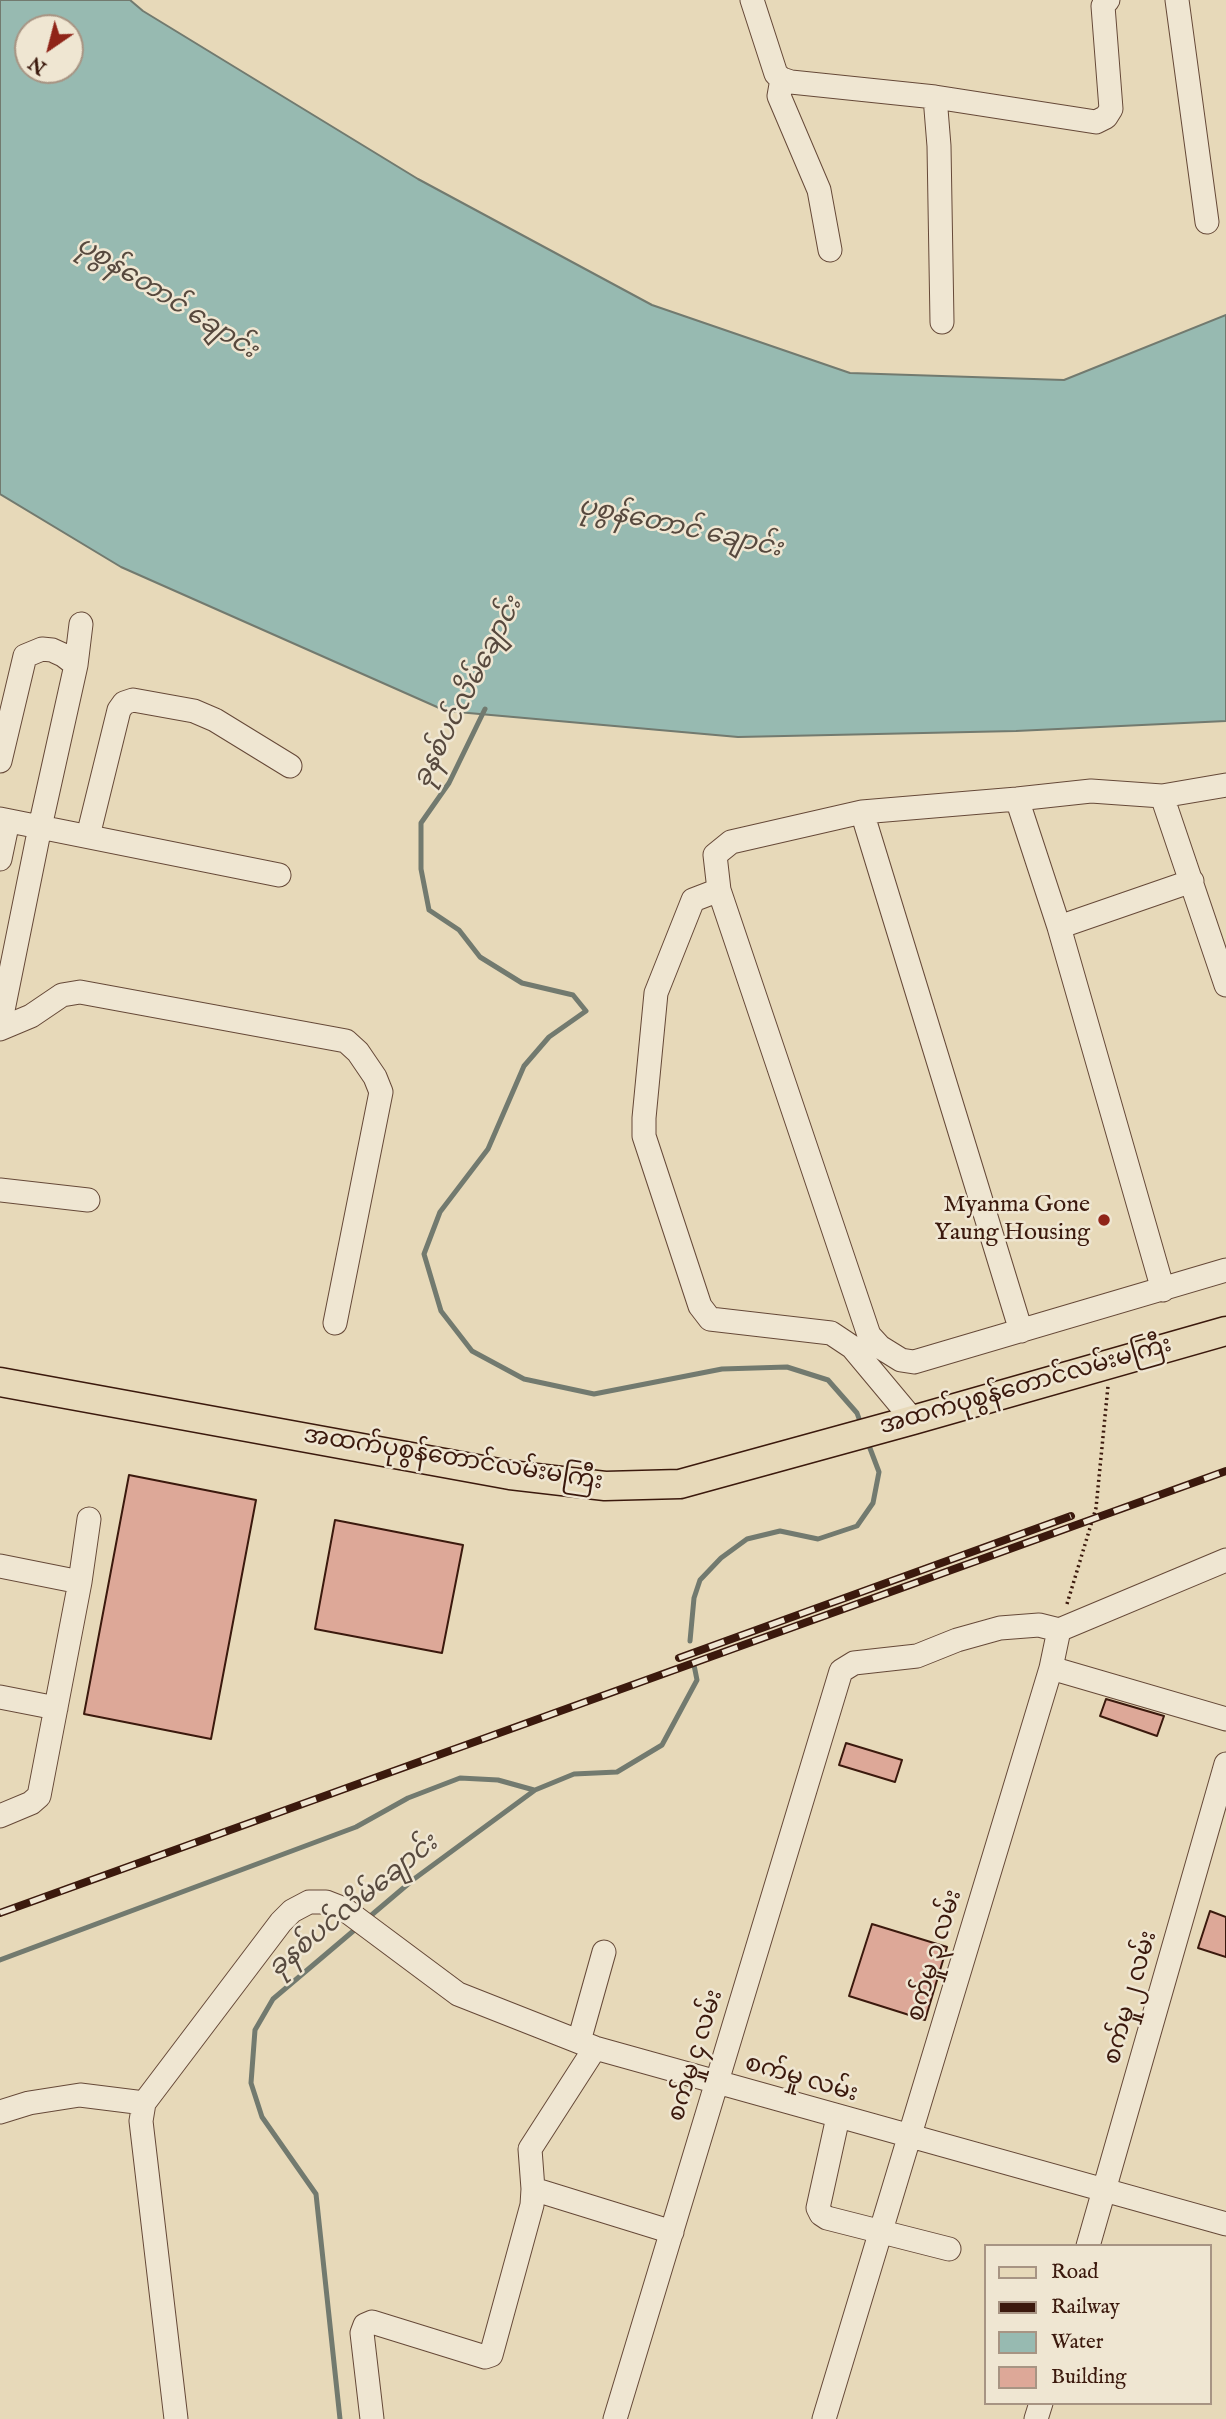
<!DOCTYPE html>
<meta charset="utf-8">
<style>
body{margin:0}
#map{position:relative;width:1226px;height:2419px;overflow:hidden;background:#e7d9b9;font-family:"IM FELL English",serif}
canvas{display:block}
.legend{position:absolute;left:984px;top:2244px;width:228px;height:161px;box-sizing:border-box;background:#efe6d2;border:2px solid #a79483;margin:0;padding:9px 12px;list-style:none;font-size:21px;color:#3b190d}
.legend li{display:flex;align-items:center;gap:14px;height:35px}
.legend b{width:35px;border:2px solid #a79483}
.north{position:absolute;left:14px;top:14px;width:70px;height:70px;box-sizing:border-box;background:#efe6d2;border:2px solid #a79483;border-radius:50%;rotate:215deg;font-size:19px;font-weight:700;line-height:28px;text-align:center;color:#3b190d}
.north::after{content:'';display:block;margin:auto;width:24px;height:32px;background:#8f2418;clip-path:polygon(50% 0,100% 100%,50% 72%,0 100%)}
</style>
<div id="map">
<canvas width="1226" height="2419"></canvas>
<ul class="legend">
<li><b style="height:9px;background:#e7d9b9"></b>Road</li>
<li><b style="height:9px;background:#3b190d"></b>Railway</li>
<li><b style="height:19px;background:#97bab1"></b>Water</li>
<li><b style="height:19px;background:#dda898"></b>Building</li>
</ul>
<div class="north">N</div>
</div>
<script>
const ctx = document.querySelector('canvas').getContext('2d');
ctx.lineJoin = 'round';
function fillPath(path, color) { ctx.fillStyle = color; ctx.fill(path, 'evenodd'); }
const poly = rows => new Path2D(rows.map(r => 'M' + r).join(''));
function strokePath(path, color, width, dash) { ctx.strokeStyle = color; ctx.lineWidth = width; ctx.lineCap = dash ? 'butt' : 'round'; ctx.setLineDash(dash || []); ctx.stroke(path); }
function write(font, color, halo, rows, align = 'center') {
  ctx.font = font + ' "IM FELL English","Noto Sans Myanmar",serif'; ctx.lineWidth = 5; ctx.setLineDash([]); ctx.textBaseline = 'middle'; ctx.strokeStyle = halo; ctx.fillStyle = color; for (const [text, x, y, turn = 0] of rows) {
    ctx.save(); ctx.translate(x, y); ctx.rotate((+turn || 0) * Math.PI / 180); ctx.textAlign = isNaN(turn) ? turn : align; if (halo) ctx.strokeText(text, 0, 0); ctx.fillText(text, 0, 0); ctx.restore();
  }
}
const water = poly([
 [0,0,130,0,143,11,418,179,652,305,850,373,1064,380,1226,315,1226,721,1016,731,738,737,446,711,121,567,0,494,0,0],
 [28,28,70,28,70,70,28,70,28,28]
]);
fillPath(water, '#97bab1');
strokePath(water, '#727a6f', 2);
strokePath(poly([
 [485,709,449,783,421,823,421,869,429,910,459,930,480,957,522,983,573,995,586,1011,549,1037,524,1066,488,1149,440,1212,424,1254,441,1311,472,1351,524,1379,594,1394,722,1369,787,1367,828,1380,857,1413,862,1427],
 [690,1641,694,1598,700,1580,721,1558,747,1539,780,1531,818,1539,857,1526,873,1503,879,1472,868,1443],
 [368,1918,414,1879,535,1790,574,1774,617,1772,662,1745,697,1680,694,1665],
 [0,1960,356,1827,408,1798,460,1778,498,1780,534,1790],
 [340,2419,316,2194,262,2117,251,2083,255,2030,273,1999,358,1927]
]), '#727a6f', 5);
const building = poly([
 [129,1475,256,1500,211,1739,84,1714,129,1475],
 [335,1520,463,1545,442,1653,315,1629,335,1520],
 [1106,1699,1164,1716,1157,1736,1100,1716,1106,1699],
 [846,1743,902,1760,895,1782,839,1765,846,1743],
 [1210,1911,1226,1917,1226,1957,1198,1948,1210,1911],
 [872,1924,947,1947,925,2020,849,1996,872,1924]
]);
fillPath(building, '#dda898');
strokePath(building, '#3b190d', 2);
const minor = poly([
 [752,0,776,74,782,79,791,82,935,97,1096,122,1106,117,1111,109,1103,6,1108,0],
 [1177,0,1207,222],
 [782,79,779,96,819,190,830,250],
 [935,97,939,146,942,322],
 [0,761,25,656,42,649,52,650,63,655,76,665],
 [1226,785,1162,796,1091,791,1017,799,862,812,731,842,715,855,719,890,869,1335,880,1347,901,1360,914,1362,1226,1270],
 [1162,796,1226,985],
 [1017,799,1059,927,1163,1290],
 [862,812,1021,1331],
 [0,819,279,875],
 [88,836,119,710,124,703,133,700,194,711,215,720,290,766],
 [0,859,8,821],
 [719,890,693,900,656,993,644,1118,644,1136,700,1306,710,1319,831,1333,852,1347,913,1420],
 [1059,927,1192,881],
 [0,1025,40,827,76,665,81,624],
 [0,1029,31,1016,62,995,80,992,346,1041,358,1052,375,1077,381,1092,335,1323],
 [0,1190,88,1200],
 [0,1566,80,1582],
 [1051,1668,1226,1719],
 [0,1697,56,1708],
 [0,1816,31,1803,39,1796,80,1582,89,1519],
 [579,2041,604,1952],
 [0,2112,29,2103,80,2095,144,2103],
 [838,2117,818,2208,821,2214,827,2218,949,2249],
 [533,2189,672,2232],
 [1088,2246,1226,1764],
 [176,2419,141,2121,144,2103,281,1922,292,1911,309,1902,326,1902,344,1909,458,1994,595,2048,1226,2224],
 [372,2419,362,2333,365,2325,372,2322,485,2357,491,2355,532,2205,533,2189,530,2149,595,2048],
 [615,2419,841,1671,854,1663,917,1656,957,1640,1000,1628,1039,1625,1059,1630,1226,1560],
 [824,2419,1051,1668,1059,1630],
 [1036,2419,1041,2403]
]);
const major = poly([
 [0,1382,510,1475,605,1486,680,1484,913,1420,1226,1331]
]);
strokePath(minor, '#664938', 25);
strokePath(major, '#3b190d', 31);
strokePath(poly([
 [1067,1604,1096,1508,1108,1386]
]), '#3b190d', 3.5, [2, 3.5]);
strokePath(minor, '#efe6d2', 23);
strokePath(major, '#e7d9b9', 28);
const rail = poly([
 [679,1658,1071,1516],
 [0,1913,1226,1471]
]);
strokePath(rail, '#3b190d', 8);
strokePath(rail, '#efe6d2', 5, [16]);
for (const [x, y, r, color] of [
 [1104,1220,7,"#8f2418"]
]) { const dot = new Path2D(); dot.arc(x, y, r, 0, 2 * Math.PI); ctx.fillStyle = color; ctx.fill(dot); strokePath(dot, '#efe6d2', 2.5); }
write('24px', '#3b190d', '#efe6d2', [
 ["Myanma Gone",1090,1206],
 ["Yaung Housing",1090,1234]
], 'right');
write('24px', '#3b190d', '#efe6d2', [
 ["အထက်ပုစွန်တောင်လမ်းမကြီး",1026,1387,-16],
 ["အထက်ပုစွန်တောင်လမ်းမကြီး",453,1460,9],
 ["စက်မှု ၃ လမ်း",936,1956,-73],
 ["စက်မှု ၂ လမ်း",1132,1998,-74],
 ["စက်မှု ၄ လမ်း",697,2056,-73],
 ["စက်မှု လမ်း",801,2080,16]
]);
write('italic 26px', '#57493e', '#efe6d2', [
 ["ပုစွန်တောင် ချောင်း",166,299,32],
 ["ပုစွန်တောင် ချောင်း",680,529,12],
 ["ခုနစ်ပင်လိမ်ချောင်း",469,693,-63],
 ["ခုနစ်ပင်လိမ်ချောင်း",354,1907,-39]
]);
</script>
